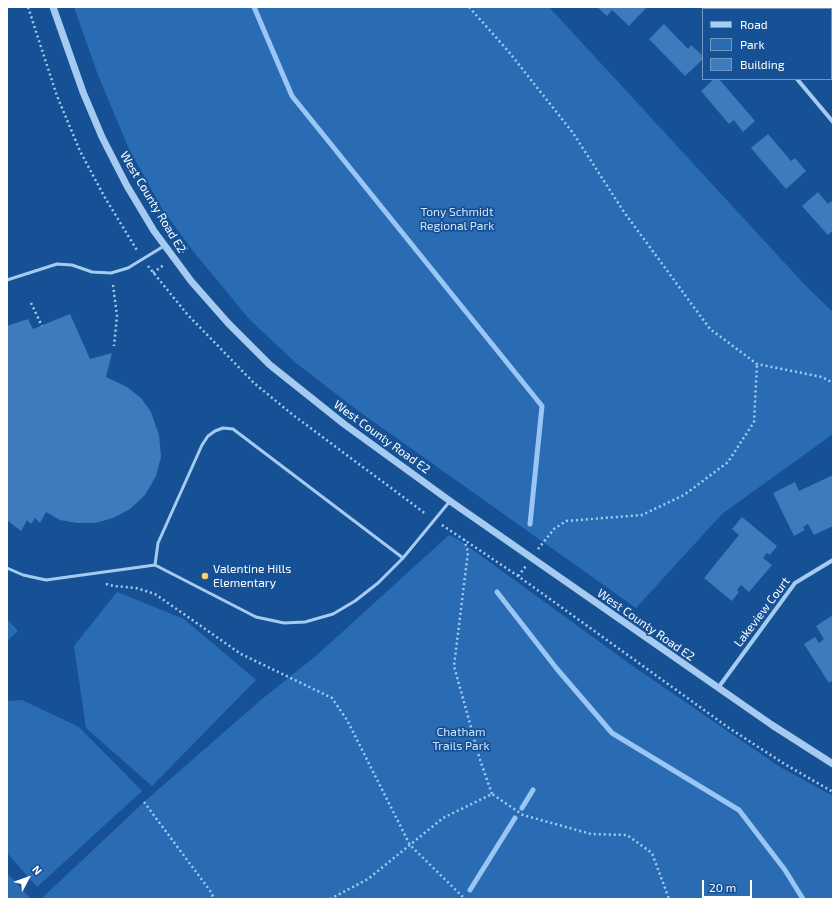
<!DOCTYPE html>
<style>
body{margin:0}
#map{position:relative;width:840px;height:906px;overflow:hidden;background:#165195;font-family:"Exo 2",sans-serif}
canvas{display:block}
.frame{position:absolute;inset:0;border:8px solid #fff;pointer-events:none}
.legend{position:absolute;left:702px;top:8px;width:130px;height:72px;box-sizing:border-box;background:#165195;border:1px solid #7397bf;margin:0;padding:5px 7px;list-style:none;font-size:12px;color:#fff}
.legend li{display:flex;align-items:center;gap:8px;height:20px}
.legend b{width:20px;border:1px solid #7397bf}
.north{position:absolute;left:8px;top:858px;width:40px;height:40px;-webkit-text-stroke:3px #165195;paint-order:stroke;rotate:49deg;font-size:11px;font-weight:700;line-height:16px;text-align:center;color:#fff}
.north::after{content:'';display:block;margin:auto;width:14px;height:18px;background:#fff;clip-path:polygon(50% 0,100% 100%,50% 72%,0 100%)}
.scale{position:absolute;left:702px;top:880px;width:50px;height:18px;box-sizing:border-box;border:2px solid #fff;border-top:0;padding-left:5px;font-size:12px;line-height:14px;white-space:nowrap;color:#fff;-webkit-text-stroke:3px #165195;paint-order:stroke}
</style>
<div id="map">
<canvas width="840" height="906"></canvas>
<div class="frame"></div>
<ul class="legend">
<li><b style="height:5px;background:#a6cbf1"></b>Road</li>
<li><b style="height:11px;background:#296cb4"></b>Park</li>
<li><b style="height:11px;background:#3e7bbd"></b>Building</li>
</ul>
<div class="north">N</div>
<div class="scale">20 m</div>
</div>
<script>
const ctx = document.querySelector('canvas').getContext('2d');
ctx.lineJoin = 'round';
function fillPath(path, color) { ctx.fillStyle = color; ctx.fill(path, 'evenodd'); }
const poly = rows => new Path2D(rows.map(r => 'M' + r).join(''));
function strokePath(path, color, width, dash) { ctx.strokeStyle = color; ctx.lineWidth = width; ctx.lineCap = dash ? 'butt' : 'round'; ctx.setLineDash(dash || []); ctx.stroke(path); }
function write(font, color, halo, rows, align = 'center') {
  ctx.font = font + ' "Exo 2",sans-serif'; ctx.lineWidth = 3.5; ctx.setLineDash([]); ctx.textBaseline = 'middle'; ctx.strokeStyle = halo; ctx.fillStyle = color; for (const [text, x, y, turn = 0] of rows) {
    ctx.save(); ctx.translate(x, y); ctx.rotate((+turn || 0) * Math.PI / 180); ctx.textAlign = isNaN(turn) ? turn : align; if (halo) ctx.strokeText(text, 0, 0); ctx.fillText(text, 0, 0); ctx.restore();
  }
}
fillPath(poly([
 [74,7,549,7,805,285,833,312,833,434,722,514,636,608,357,410,296,363,250,320,193,251,163,210,129,149,98,75],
 [449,535,458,539,630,664,780,767,833,796,833,899,41,899,144,802,262,699,317,655],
 [117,592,184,619,256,680,152,786,86,728,74,646],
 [7,619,18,631,7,641],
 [22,700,79,727,142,791,37,887,7,853,7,701],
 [7,873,31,899,7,899]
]), '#296cb4');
strokePath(poly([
 [254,7,292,96,542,406,530,524],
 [497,592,557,669,612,733,739,810,785,870,803,899],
 [522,808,533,790],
 [470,890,515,818]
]), '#99c6f4', 5);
fillPath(poly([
 [597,7,647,7,629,26,612,10,607,16],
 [804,7,833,7,833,37,831,38,831,9,802,9],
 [664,24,688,49,691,45,703,56,703,59,685,76,649,39],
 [714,79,719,79,755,121,743,132,734,120,729,124,701,91],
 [768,134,791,161,795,158,806,171,786,189,751,148],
 [818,192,828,204,831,201,833,204,833,233,831,232,828,235,802,206],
 [70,314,90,359,112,353,106,377,127,387,141,398,151,412,159,435,161,457,156,476,145,495,130,509,113,518,95,523,77,523,60,520,46,512,40,523,35,518,31,524,27,520,21,531,7,520,7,326,28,319,33,329],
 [833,475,833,526,814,535,808,524,803,527,805,530,794,536,773,493,795,482,799,491],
 [742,517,777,546,770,555,767,553,763,558,772,565,749,592,741,585,737,590,739,592,732,601,704,578,739,535,732,529],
 [833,615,833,680,829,683,804,644,815,637,819,643,824,639,816,626]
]), '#3e7bbd');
strokePath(poly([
 [28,7,57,96,80,151,104,196,138,252],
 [469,7,509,52,573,133,624,212,710,329,757,364,822,377,833,383],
 [182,252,188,247],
 [148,266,187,314,254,383,293,415,426,514],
 [153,273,165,264],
 [113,285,117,316,114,346],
 [31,303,42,326],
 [442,525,518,576,729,728,783,763,833,792],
 [464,539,468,552,454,666,480,760,492,794],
 [538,549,554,529,566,521,642,515,684,495,728,462,754,422,757,364],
 [518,576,526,566],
 [106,584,114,586,136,588,155,594,241,654,332,698,347,720,410,845,465,899],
 [144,802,211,892,214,899],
 [330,899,368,879,443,818,492,794,523,815,591,834,627,835,652,853,669,899]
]), '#a6cbf1', 2.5, [2, 3]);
strokePath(poly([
 [7,280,57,264,72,265,92,272,111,273,128,268,164,246],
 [155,565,158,543,202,445,208,436,215,431,223,428,233,429,403,558],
 [7,568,23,575,46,580,155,565,256,617,284,623,305,622,333,614,355,601,378,583,403,558,450,501]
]), '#a6cbf1', 3);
strokePath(poly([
 [726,7,729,9],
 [797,79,833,122],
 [718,688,795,583,833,560]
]), '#a6cbf1', 4);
strokePath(poly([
 [53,7,83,92,102,137,127,186,154,231,191,281,228,323,270,365,344,424,450,501,772,725,833,764]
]), '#a6cbf1', 7);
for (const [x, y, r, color] of [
 [205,576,4,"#ffce67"]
]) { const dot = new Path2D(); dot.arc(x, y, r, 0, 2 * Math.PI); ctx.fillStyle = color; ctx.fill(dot); strokePath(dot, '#165195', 1.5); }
write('12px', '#fff', '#165195', [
 ["West County Road E2",153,202,59],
 ["West County Road E2",382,437,36],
 ["Lakeview Court",762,612,-53],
 ["West County Road E2",646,625,35]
]);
write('12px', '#cee4fc', '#165195', [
 ["Tony Schmidt",457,212],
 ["Regional Park",457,226],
 ["Chatham",461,732],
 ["Trails Park",461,746]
]);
write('12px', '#fff', '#165195', [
 ["Valentine Hills",213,569],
 ["Elementary",213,583]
], 'left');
</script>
